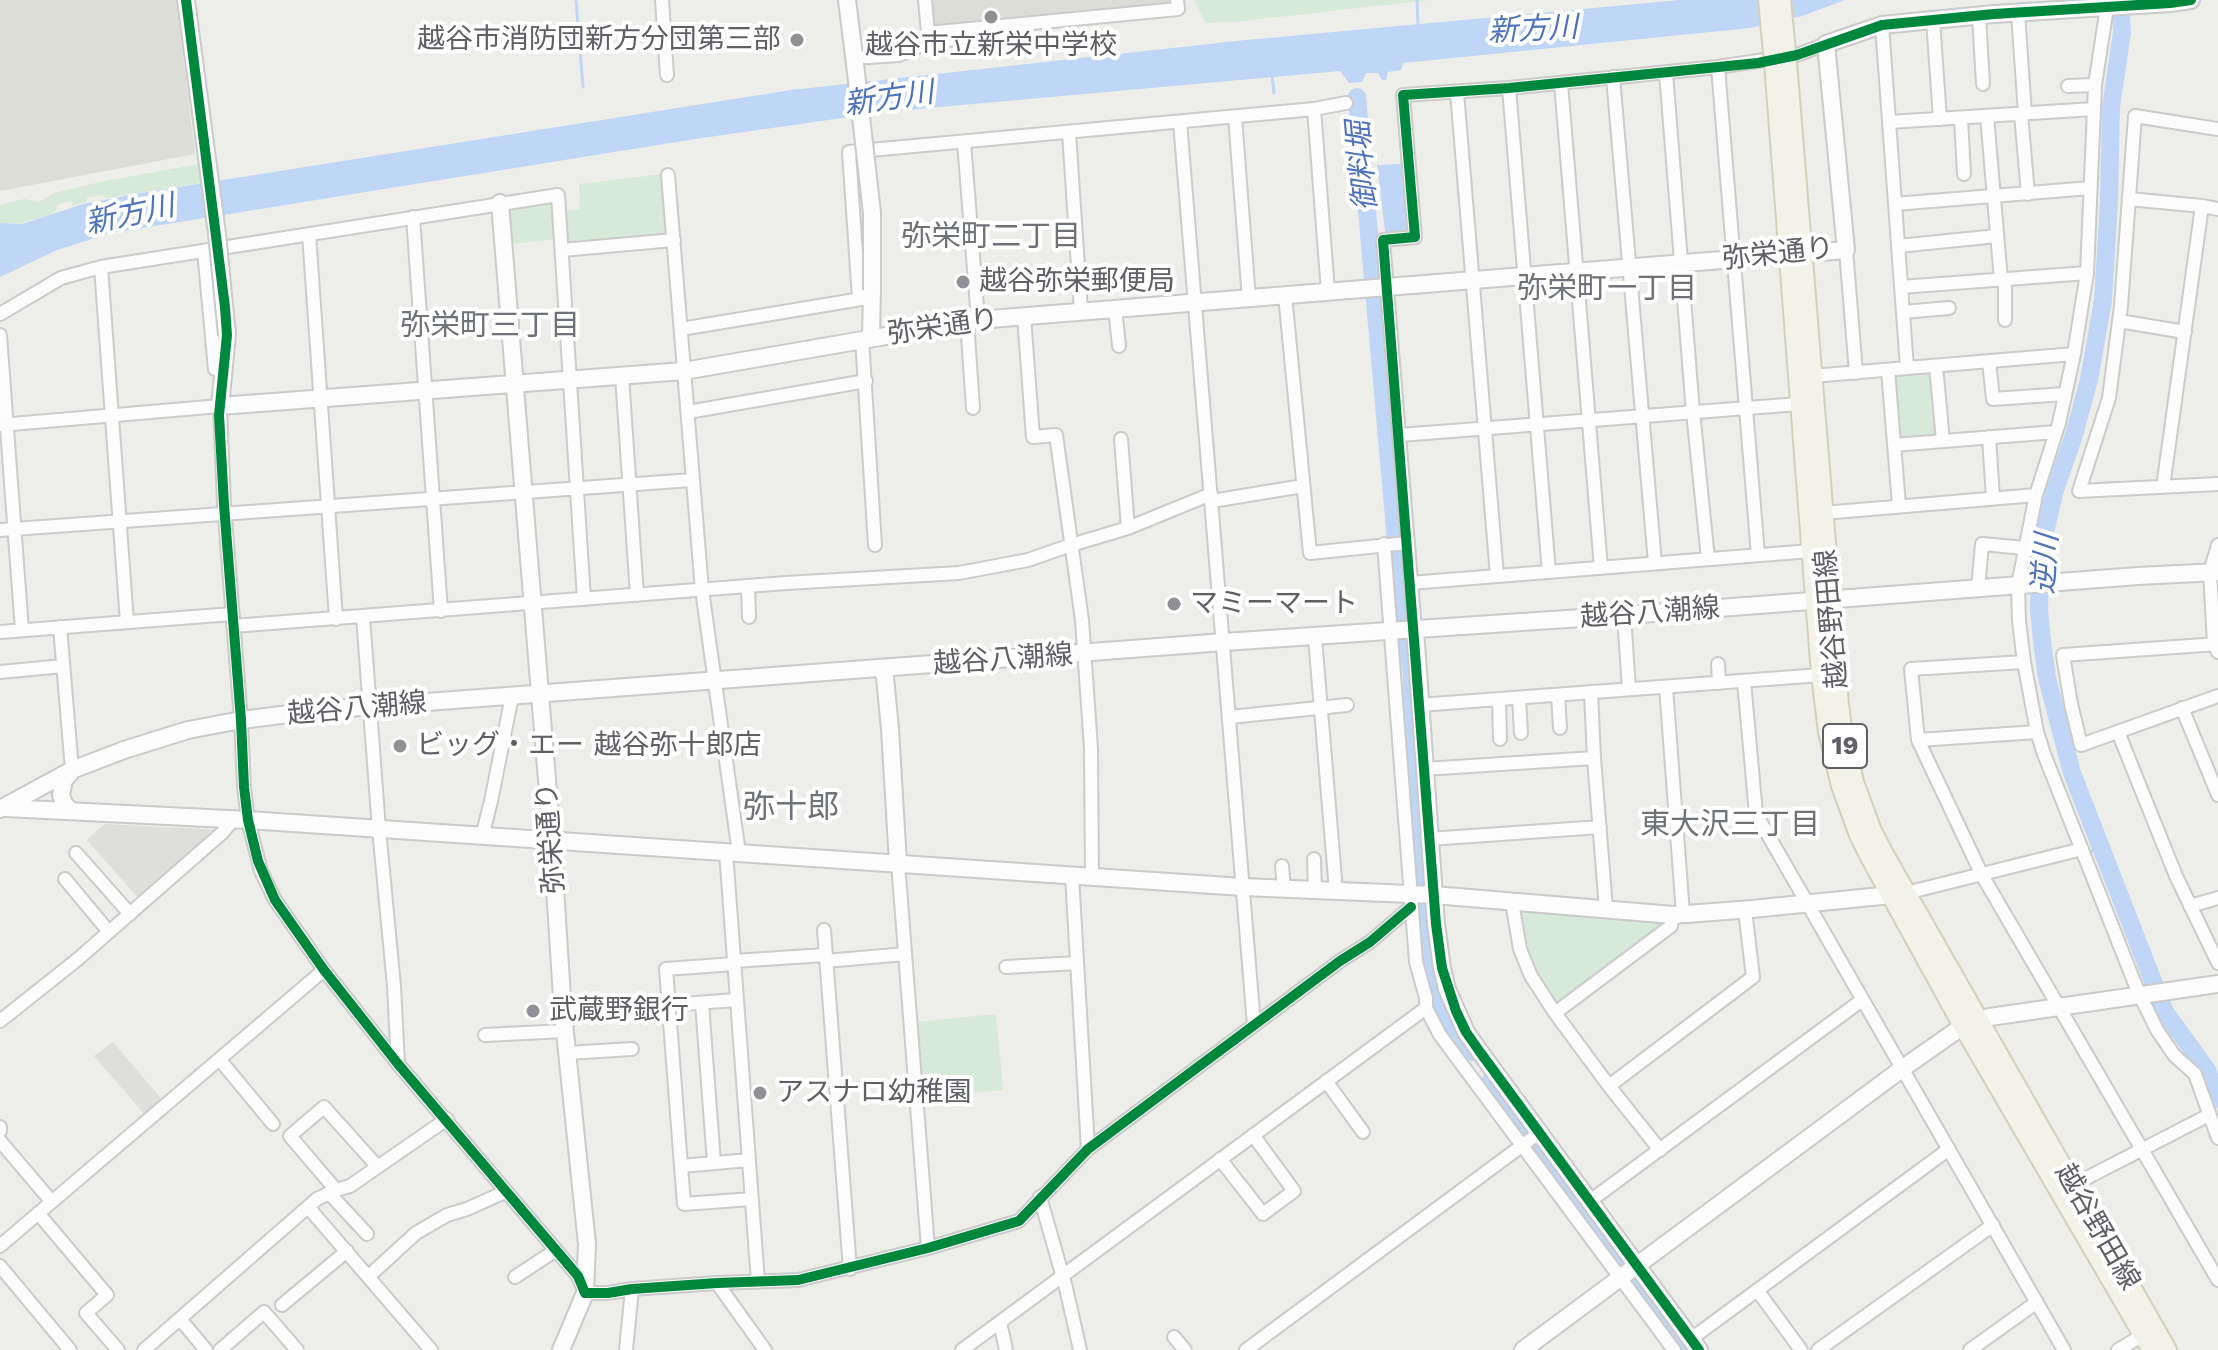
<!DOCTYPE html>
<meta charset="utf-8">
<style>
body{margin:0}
canvas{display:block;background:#edede9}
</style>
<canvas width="2218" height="1350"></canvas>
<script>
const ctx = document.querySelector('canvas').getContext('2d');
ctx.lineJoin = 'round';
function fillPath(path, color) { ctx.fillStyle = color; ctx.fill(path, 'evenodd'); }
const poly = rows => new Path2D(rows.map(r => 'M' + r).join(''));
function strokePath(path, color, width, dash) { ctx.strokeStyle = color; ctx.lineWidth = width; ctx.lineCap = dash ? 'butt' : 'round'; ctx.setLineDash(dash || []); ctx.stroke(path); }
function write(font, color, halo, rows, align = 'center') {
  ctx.font = font + ' "Work Sans","Noto Sans JP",sans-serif'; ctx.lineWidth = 8; ctx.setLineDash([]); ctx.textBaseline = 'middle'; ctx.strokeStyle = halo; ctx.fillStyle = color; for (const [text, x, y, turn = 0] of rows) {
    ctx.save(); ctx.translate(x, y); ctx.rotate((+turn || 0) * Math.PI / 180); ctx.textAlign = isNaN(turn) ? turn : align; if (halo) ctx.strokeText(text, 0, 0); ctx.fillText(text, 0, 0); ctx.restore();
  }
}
fillPath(poly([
 [104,824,220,830,139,899,87,840],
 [113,1042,164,1102,147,1117,94,1056]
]), '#dededa');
fillPath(poly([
 [0,0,176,0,195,154,0,191],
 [929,0,1173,0,1173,5,931,29]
]), '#ddddd7');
fillPath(poly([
 [1194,0,1430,0,1233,22,1206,23],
 [199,164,200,183,107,198,102,195,87,198,87,202,72,206,72,202,70,201,58,204,55,212,46,216,21,223,0,223,0,205,24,199,39,202,54,193,100,182],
 [664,174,669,233,665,237,567,243,564,211,580,209,579,184],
 [551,200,554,203,557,239,512,244,509,210,511,206],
 [1931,371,1937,437,1902,440,1897,435,1893,377,1897,374],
 [1518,910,1664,922,1664,925,1560,1002,1553,1001,1537,979,1528,953],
 [996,1014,1003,1090,922,1098,916,1022]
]), '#d7e9d8');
fillPath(poly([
 [1680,0,1845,0,1802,16,1750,28,1403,63,1401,70,1388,72,1386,80,1382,80,1378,73,1366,73,1362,82,1349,83,1340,71,884,112,695,139,111,233,57,250,0,277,0,223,22,224,83,204,141,193,791,90,1236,41],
 [1403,164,1410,237,1386,239,1377,165]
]), '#bfd6f6');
strokePath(poly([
 [576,0,583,87],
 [1417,0,1418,24],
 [1272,74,1274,93],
 [2089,852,2102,848]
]), '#bfd6f6', 3);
strokePath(poly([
 [2120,0,2122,32,2111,107,2109,201,2103,300,2089,380,2074,435,2054,493,2044,537,2040,568,2039,609,2042,641,2047,678,2072,773,2165,1012,2207,1070,2218,1099],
 [1357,97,1399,575,1412,676,1414,756,1420,874,1435,998,1447,1021,1472,1052],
 [1491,1080,1629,1277,1686,1350]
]), '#bfd6f6', 18);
const street = poly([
 [662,0,667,75],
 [925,0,928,33,1178,9,1177,0],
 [2107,7,2095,85,2087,273,2074,354,2059,423,2036,495,2018,585,2019,621,2024,662,1911,669,1918,740,1982,875,2218,1280],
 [2018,13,2025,114],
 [1979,16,1983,84],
 [1933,20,1940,119],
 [1882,25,1907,368],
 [854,58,899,55,928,42,956,39],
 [1718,67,1758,555],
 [1666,73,1693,412,1708,559],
 [1613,77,1655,563],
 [1561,83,1601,568],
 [2068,86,2095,85],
 [1509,88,1549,572],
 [1457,92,1497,576],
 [1314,109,1328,292],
 [2021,114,2028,194],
 [1987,116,2001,280],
 [1235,117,1249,299],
 [1961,118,1964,174],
 [1180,122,1254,1025],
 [1889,122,2094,109],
 [2218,129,2135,116,2121,306,2109,398,2079,491,2218,484],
 [1069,133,1081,311],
 [964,142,978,320],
 [668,175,702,590,739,853],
 [2129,199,2202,206],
 [1895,204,2090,188],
 [413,217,441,611],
 [309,234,336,619],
 [1898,246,1997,236],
 [562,250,674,240],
 [1846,250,1856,373],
 [204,251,215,369,224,371],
 [101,267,127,622],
 [2005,279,2005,320],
 [1901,287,2087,273],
 [1285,295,1310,553,1408,543],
 [859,298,849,152,1314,109,1346,103],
 [1115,308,1119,346],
 [1903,312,1949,308],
 [0,314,61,278,101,267,558,195,584,599],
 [1024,316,1033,437,1056,435,1082,620,1091,748,1092,877],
 [967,321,973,408],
 [2119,321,2185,332],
 [681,329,867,298],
 [0,335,22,630],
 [862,339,875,545],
 [1989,361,1993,399,2065,394],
 [1936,366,1943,441],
 [1888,370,1899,505],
 [622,376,637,595],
 [1812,376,2074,354],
 [688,412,866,381],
 [0,425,220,406,224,505,241,720,244,787,248,820,261,871,275,900,324,970,398,1064,578,1276,585,1293,608,1293,632,1289,717,1283,798,1280,928,1248,1019,1221,1088,1149,1340,961,1370,942,1411,907],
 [1400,435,1799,404],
 [1989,437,1993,498],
 [1121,439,1128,528],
 [1894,445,2056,432],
 [2163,487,2202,206,2218,209],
 [1212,501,1303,486],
 [1823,513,2036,495],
 [0,530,692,480],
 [1384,544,1416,962,1426,998,1426,1008,1440,1035,1674,1350],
 [2218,545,2210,572,2214,643,2218,652],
 [1410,583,1811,551],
 [748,586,749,617],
 [1978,588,1982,544,2024,548],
 [1624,615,1629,689],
 [363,617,379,829,394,986,398,1064],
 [233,626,786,583,959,573,1028,560,1071,545,1128,528,1211,494],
 [60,627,72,770],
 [1415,630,1383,240,1415,237,1403,95,1509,88,1718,67,1797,55,1826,44],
 [0,632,232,614],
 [1315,638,1336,891],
 [2218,644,2063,655,2071,704,2081,745,2218,696],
 [2024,662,2037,732,2044,754,2137,989,2157,1030,2174,1055,2195,1074,2218,1138],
 [1718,664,1719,683],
 [0,672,63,666],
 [1744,681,1756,814,2064,1350],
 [1666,687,1683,914],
 [1591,692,1594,758,1606,909],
 [1558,695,1560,728],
 [1519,698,1521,733],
 [1499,699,1500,739],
 [1419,705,1821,675],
 [2182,708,2218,795],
 [1230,717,1347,705],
 [2118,732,2176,876,2218,963],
 [1918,740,2037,732],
 [1424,769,1594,758],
 [482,837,491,801,512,696],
 [1429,839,1600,827],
 [726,852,758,1282],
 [76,853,130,914],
 [1314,859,1315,890],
 [898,863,928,1248],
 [1282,866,1284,889],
 [1072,876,1088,1149],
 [65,879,109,932],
 [1906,893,2082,849],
 [1512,902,1520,949,1531,976,1555,1013,1609,1086,1660,1150],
 [2190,906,2218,898],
 [824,930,850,1269],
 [734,961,825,955],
 [826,961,905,954],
 [734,964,666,969,681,1166,684,1204,752,1199],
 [1006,967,1077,963],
 [702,1003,714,1163],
 [563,1013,736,1000],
 [1555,1013,1671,926,1673,915],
 [0,1021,78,959,222,833,233,820],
 [485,1035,565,1031],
 [567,1053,632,1049],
 [220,1060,273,1124],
 [1326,1081,1363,1132],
 [1609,1086,1753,977,1745,910],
 [0,1127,0,1131],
 [0,1141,52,1202],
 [1220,1159,1263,1214,1294,1191,1253,1135],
 [681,1166,749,1160],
 [2073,1185,2209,1115],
 [336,1190,290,1136,324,1107,377,1166],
 [329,1193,367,1234],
 [1040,1197,1066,1288,1080,1350],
 [1590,1201,1862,1000],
 [308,1207,431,1350],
 [38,1213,107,1295,86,1313,118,1350],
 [0,1246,324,970],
 [0,1266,70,1350],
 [369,1276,416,1233,447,1215,467,1209,505,1192],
 [515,1277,556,1250],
 [717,1283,765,1350],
 [1757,1290,1801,1350],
 [282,1305,347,1251],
 [180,1319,206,1350],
 [1000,1322,1006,1350],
 [1174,1337,1185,1350],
 [1691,1339,1949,1149],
 [144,1350,317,1199,336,1190,350,1186,447,1119],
 [220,1350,264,1312,297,1350],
 [626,1350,632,1289],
 [962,1350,1426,1008],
 [1246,1350,1539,1133],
 [1818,1350,1993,1225],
 [1970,1350,2037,1302],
 [2118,1350,2143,1335]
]);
const secondary = poly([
 [186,0,217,234],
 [847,0,855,64],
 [500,203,552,841,563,1013,587,1244,585,1293,561,1350],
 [227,335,220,406,684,371,978,320,1846,250,1826,44,1882,25,1994,14,2170,3,2191,0],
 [871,337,872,290],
 [1415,630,1436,924,1442,968,1447,989,1466,1032,1480,1052,1699,1350],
 [882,669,885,677,890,729,898,863],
 [71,772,64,780,61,795,64,804,71,811],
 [5,808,248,820,1243,887,1434,895,1673,915,1752,909,1891,895],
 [0,809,72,770,124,750,188,730,241,720,321,710,1224,642,1641,614,2138,576,2218,572],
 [1523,1350,1903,1068,1963,1026,1979,1019,1990,1017,2218,984]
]);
const primary = poly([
 [1787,62,1839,704,1842,729,1854,782,1872,831,1885,856,2167,1350],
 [1774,63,1821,675,1828,732,1841,786,1859,835,1871,859,1963,1026,2152,1350]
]);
strokePath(street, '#cbcbcb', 16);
strokePath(secondary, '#c9cac9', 20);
strokePath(primary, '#d4d0b8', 22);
strokePath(street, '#fcfcfc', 12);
strokePath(secondary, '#fcfcfc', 16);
strokePath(primary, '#f2f2e9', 18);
const secondaryBridge = poly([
 [855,64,872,213,872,290],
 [217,234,227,335]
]);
const primaryBridge = poly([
 [1768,0,1774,63],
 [1781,0,1787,62]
]);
strokePath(secondaryBridge, '#c9cac9', 20, []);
strokePath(primaryBridge, '#d4d0b8', 22, []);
strokePath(secondaryBridge, '#fcfcfc', 16);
strokePath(primaryBridge, '#f2f2e9', 18);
strokePath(poly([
 [186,0,225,307,227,335,219,415,224,505,241,720,244,787,248,820,258,861,275,900,324,970,398,1064,578,1276,585,1293,608,1293,632,1289,717,1283,798,1280,928,1248,1019,1221,1088,1149,1340,961,1370,942,1411,907],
 [1699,1350,1480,1052,1466,1032,1456,1011,1442,968,1436,924,1383,240,1415,237,1403,95,1509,88,1758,63,1797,55,1882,25,1994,14,2170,3,2191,0]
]), '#00873e', 10);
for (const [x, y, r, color] of [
 [991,17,8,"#909194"],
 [797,40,8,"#909194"],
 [963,282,8,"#909194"],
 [1174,604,8,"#909194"],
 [400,746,8,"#909194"],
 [533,1011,8,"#909194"],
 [760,1093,8,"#909194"]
]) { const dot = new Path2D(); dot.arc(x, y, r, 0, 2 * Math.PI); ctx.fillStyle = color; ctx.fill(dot); strokePath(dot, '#fff', 3); }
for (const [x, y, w] of [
 [1845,746,44]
]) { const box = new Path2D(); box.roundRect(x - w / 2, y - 22, w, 44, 6); ctx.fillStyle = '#fff'; ctx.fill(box); strokePath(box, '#5e6066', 2); }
write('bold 26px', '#5e6066', null, [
 ["19",1845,746]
]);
write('28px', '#5e6066', '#fff', [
 ["越谷市消防団新方分団第三部",781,40,"right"],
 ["越谷市立新栄中学校",991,46,"center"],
 ["越谷弥栄郵便局",979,282],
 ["マミーマート",1190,604],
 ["ビッグ・エー 越谷弥十郎店",416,746],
 ["武蔵野銀行",549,1011],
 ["アスナロ幼稚園",776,1093]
], 'left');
write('28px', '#5e6066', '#fff', [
 ["弥栄通り",1778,254,-6],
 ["弥栄通り",943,327,-8],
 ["越谷八潮線",1650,613,-4],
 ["越谷野田線",1832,619,-95],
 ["越谷八潮線",1003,660,-4],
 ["越谷八潮線",357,709,-5],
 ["弥栄通り",551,838,-94],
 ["越谷野田線",2097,1227,60]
]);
write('italic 30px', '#4e73be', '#fff', [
 ["新方川",1533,30,-3],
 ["新方川",889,99,-8],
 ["御料堀",1363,166,-95],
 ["新方川",130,215,-12],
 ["逆川",2046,564,-86]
]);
write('30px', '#6f7278', '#fff', [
 ["弥栄町二丁目",991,237],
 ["弥栄町一丁目",1607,289],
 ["弥栄町三丁目",490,326],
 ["東大沢三丁目",1730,825]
]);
write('32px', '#6f7278', '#fff', [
 ["弥十郎",791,808]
]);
</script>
